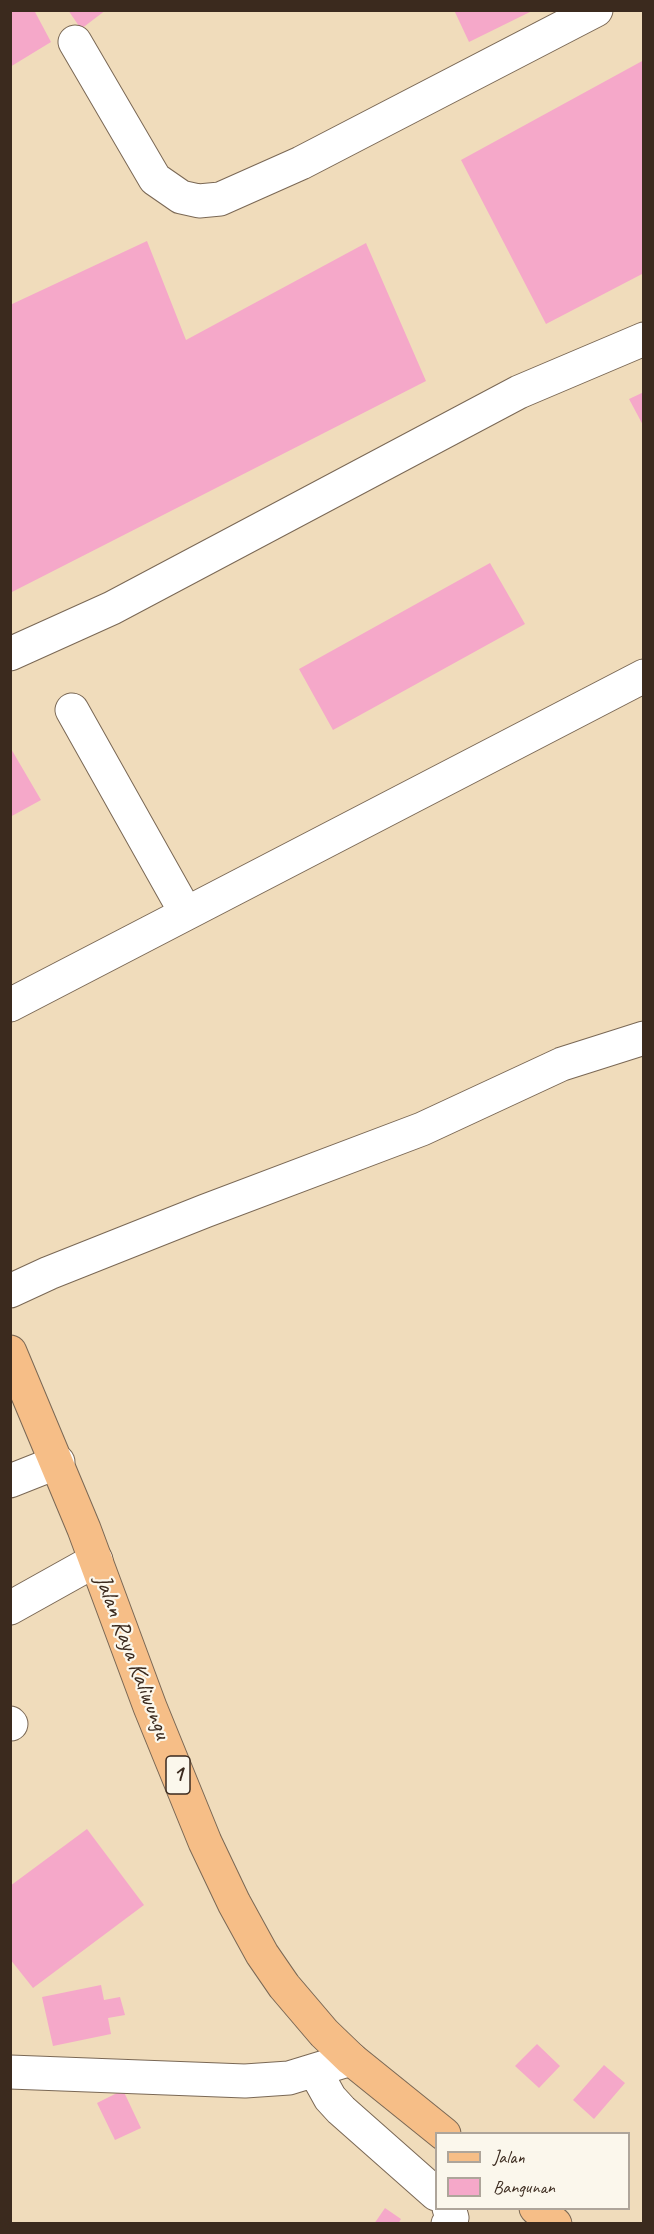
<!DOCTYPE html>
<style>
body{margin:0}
#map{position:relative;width:654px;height:2234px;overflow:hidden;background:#f0dcbb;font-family:Caveat,sans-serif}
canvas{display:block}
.frame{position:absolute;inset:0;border:12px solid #3b2a1e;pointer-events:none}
.legend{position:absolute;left:435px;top:2132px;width:195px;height:78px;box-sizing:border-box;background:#fbf7ec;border:2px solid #aea59a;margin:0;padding:8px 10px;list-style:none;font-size:18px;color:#3b2a1e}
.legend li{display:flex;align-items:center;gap:12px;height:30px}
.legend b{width:30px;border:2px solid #aea59a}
</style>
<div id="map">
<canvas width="654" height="2234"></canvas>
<div class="frame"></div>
<ul class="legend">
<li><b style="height:8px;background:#f6be87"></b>Jalan</li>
<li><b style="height:16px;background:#f5a8c9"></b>Bangunan</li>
</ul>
</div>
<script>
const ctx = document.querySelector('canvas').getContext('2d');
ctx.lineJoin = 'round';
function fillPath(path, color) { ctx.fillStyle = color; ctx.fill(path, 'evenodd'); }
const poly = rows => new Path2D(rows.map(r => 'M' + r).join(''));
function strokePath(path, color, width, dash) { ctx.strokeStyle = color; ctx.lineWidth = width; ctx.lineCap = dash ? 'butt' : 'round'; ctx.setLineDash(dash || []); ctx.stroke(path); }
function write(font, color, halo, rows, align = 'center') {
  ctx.font = font + ' Caveat,sans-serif'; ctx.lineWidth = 4.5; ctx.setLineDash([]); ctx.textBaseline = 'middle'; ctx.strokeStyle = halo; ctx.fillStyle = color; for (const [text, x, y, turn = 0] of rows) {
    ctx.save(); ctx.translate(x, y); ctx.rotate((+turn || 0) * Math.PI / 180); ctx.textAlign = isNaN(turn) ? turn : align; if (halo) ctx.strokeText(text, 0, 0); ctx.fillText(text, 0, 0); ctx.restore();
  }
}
fillPath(poly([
 [10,10,34,10,51,42,10,67],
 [68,10,106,10,81,29],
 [454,10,534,10,469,42],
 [644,60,644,273,546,324,461,160],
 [147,241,186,340,366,243,426,381,10,593,10,305],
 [644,392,644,427,629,399],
 [490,563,525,624,333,730,299,669],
 [10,747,41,800,10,817],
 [87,1829,144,1905,33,1988,10,1959,10,1886],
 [101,1985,104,2000,120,1997,125,2015,108,2018,111,2034,53,2046,42,1997],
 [537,2044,560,2066,539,2088,515,2066],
 [604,2065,625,2083,594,2119,573,2100],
 [123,2090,141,2128,115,2140,97,2103],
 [385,2208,401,2219,398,2224,374,2224]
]), '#f5a8c9');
const minor = poly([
 [75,42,155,179,181,197,199,201,220,199,301,163,596,10],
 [10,654,112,608,519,392,644,339],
 [72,710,186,913],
 [10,1005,644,676],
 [10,1291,49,1273,205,1211,422,1129,562,1064,644,1038],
 [10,1481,58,1462],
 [10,1608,96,1560],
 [10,1723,11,1724],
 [315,2071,330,2098,341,2110,436,2194],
 [10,2072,245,2081,289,2078,351,2059],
 [448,2224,452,2218,449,2208]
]);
const major = poly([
 [10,1352,84,1529,150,1707,205,1842,234,1903,262,1954,284,1986,324,2033,351,2059,444,2134],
 [536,2208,555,2224]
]);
strokePath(minor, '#7a6855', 35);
strokePath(major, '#7a6855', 35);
strokePath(minor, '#fff', 33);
strokePath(major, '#f6be87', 33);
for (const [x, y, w] of [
 [178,1775,24]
]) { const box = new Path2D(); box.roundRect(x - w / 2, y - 19, w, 38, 4.5); ctx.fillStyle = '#fbf7ec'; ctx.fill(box); strokePath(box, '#3b2a1e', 1.5); }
write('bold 22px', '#3b2a1e', null, [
 ["1",178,1775]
]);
write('24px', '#3b2a1e', '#fbf7ec', [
 ["Jalan Raya Kaliwungu",132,1657,69]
]);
</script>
